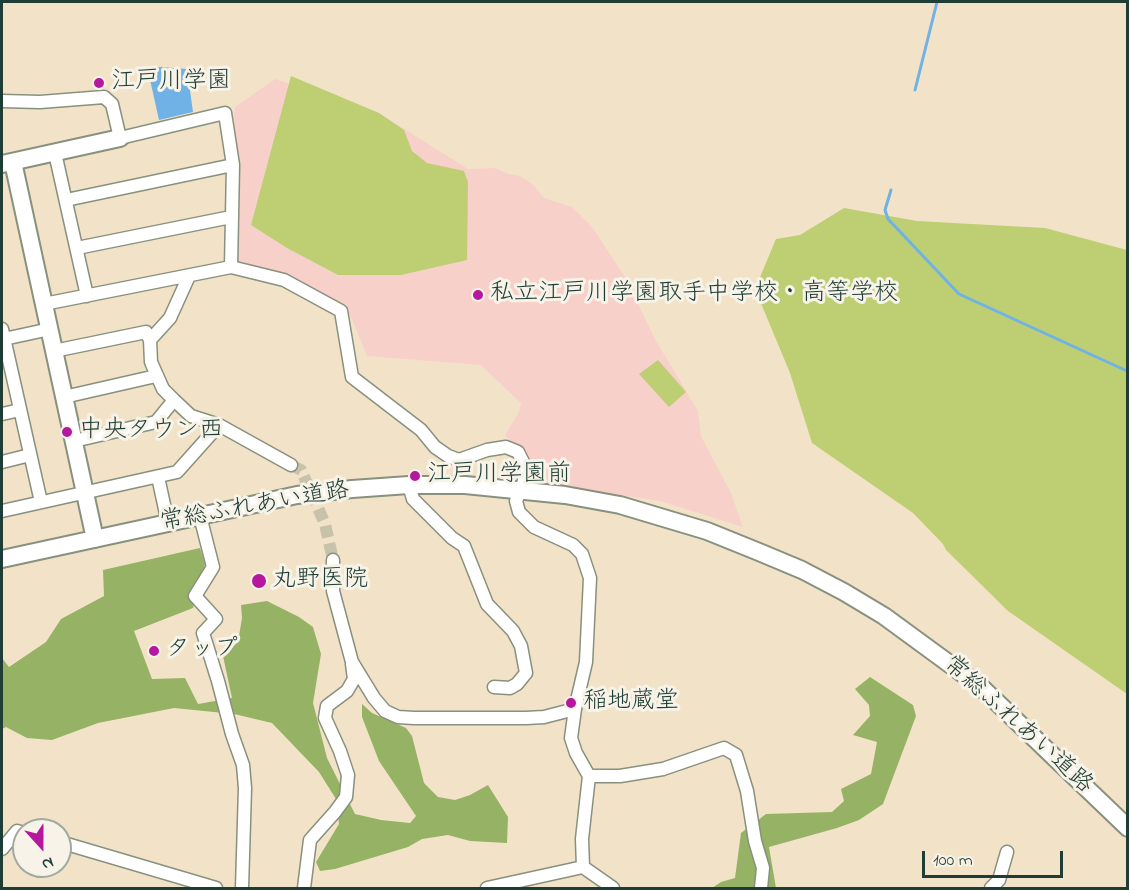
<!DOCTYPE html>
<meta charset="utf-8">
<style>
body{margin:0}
#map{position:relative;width:1129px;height:890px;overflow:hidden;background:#f2e3c8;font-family:"Indie Flower",sans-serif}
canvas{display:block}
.frame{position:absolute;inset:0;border:3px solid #1f3d34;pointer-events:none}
.north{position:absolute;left:12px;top:818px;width:60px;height:60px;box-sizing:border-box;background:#f7f3e8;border:2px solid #a1aaa0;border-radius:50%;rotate:159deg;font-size:16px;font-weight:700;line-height:24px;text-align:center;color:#1f3d34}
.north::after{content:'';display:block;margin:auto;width:21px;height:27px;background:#b5179e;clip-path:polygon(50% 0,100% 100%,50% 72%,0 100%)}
.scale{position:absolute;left:922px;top:851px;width:141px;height:27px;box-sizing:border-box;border:3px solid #1f3d34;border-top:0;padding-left:8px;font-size:18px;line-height:21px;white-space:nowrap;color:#1f3d34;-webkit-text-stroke:4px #f7f3e8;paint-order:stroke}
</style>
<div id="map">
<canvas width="1129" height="890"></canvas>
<div class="frame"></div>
<div class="north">N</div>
<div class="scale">100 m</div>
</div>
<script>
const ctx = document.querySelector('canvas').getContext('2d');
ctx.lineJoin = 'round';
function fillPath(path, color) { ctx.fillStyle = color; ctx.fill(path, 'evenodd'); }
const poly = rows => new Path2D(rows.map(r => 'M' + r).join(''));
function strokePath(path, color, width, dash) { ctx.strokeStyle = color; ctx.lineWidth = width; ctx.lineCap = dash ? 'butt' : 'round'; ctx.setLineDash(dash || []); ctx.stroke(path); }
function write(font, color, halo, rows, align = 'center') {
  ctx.font = font + ' "Indie Flower","Klee One",sans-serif'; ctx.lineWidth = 6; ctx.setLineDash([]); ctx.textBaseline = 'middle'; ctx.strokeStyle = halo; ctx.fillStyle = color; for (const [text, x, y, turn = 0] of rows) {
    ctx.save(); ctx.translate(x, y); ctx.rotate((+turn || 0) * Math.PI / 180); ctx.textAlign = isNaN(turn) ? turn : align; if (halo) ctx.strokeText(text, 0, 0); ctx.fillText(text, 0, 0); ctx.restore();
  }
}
fillPath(poly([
 [275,79,379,113,468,169,495,168,508,174,520,176,532,184,544,198,572,207,593,228,625,277,655,339,698,411,701,436,731,493,743,527,660,501,524,481,518,452,505,435,519,412,521,403,481,365,367,356,348,310,286,275,242,266,236,258,239,217,238,167,234,113,235,107]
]), '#f7d0ca');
fillPath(poly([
 [291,76,379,113,404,130,412,151,427,163,464,171,468,182,467,260,401,275,338,275,287,248,251,225],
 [844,208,917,221,1045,228,1127,250,1127,694,1008,611,946,550,943,544,913,513,812,443,790,373,755,289,776,239,800,235],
 [658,360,686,392,669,407,639,374]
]), '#bdcf72');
fillPath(poly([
 [200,548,205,564,193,608,134,631,152,679,185,678,198,704,232,698,223,656,238,642,242,618,241,605,267,601,299,617,313,627,321,654,313,703,327,758,355,814,381,820,410,823,416,816,379,761,362,717,362,704,372,713,406,728,412,736,424,783,438,797,455,800,470,795,488,785,508,817,507,843,470,841,448,835,422,839,408,847,335,869,320,871,316,862,339,824,336,799,319,772,272,723,234,714,174,708,98,723,52,740,27,738,6,727,2,729,2,658,9,667,46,642,61,619,104,596,103,570],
 [870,677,913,705,916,716,883,804,859,820,837,828,769,847,776,888,712,888,721,882,735,878,741,833,766,814,832,812,844,801,841,789,871,774,877,742,853,735,870,716,869,705,855,689]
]), '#96b264');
fillPath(poly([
 [147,66,187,69,193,112,159,120]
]), '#70b2e5');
strokePath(poly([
 [915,90,937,2],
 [891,190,885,210,888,219,959,294,1127,371]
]), '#70b2e5', 3);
strokePath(poly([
 [291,465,301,470,311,492,325,524,333,560]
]), '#c8c2aa', 12, [12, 6]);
const street = poly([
 [2,101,40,102,104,97,112,104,120,138,225,113,233,165,231,267],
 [55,153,87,296],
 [66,200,233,165],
 [77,248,231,217],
 [44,304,231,267,284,280,341,311,352,377,421,430,435,447,448,456,459,460,487,450,506,447,518,452,525,466,524,481,516,501,519,512,534,527,573,545,582,554,590,578,586,662,575,709,571,738,576,753,589,776,582,839,583,867,613,888],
 [2,329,41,502],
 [4,339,50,329],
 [54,351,146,332,150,340],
 [64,397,156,376],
 [2,414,20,410],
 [219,425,291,465],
 [74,441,156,422,174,400],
 [2,462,30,455],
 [158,477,168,523],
 [409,485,413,499,452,538,464,546,487,604,513,631,521,646,526,673,517,684,510,688,494,687],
 [2,511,177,472,219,425,191,416,174,400,163,389,151,362,150,340,170,318,189,276],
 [200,516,213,567,195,596,216,619,203,633,218,681,232,734,243,765,245,788,242,888],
 [333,560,333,591,352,662,374,698,385,711,398,717,414,718,526,718,544,717,575,709],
 [589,776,620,776,663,769,724,748,736,755,747,791,755,841,763,868,761,888],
 [60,842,216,888],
 [2,849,17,831,24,833],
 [304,888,310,840,335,812,346,797,348,775,340,751,325,718,327,706,347,691,354,679,352,664],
 [487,888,583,867],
 [991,888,999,880,1007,852]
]);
const secondary = poly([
 [13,162,95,539],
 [2,164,120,138],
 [2,559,297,495,352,489,409,485,465,485,565,495,620,505,707,531,759,552,802,570,844,592,884,616,981,687,1128,828]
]);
strokePath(street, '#88907e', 15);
strokePath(secondary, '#88907e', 20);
strokePath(street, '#fff', 12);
strokePath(secondary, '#fff', 16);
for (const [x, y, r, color] of [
 [99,83,6,"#b5179e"],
 [478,295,6,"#b5179e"],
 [67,432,6,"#b5179e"],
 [415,476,6,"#b5179e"],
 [259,581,8,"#b5179e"],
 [154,651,6,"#b5179e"],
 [571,703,6,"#b5179e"]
]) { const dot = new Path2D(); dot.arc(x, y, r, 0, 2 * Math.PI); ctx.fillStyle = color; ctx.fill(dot); strokePath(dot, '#f7f3e8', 2); }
write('24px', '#1f3d34', '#f7f3e8', [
 ["江戸川学園",111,83],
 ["私立江戸川学園取手中学校・高等学校",490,295],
 ["中央タウン西",79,432],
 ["江戸川学園前",427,476],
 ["丸野医院",272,581],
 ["タップ",166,651],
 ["稲地蔵堂",583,703]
], 'left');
write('24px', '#1f3d34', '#f7f3e8', [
 ["常総ふれあい道路",255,508,-10],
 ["常総ふれあい道路",1017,726,42]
]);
</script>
